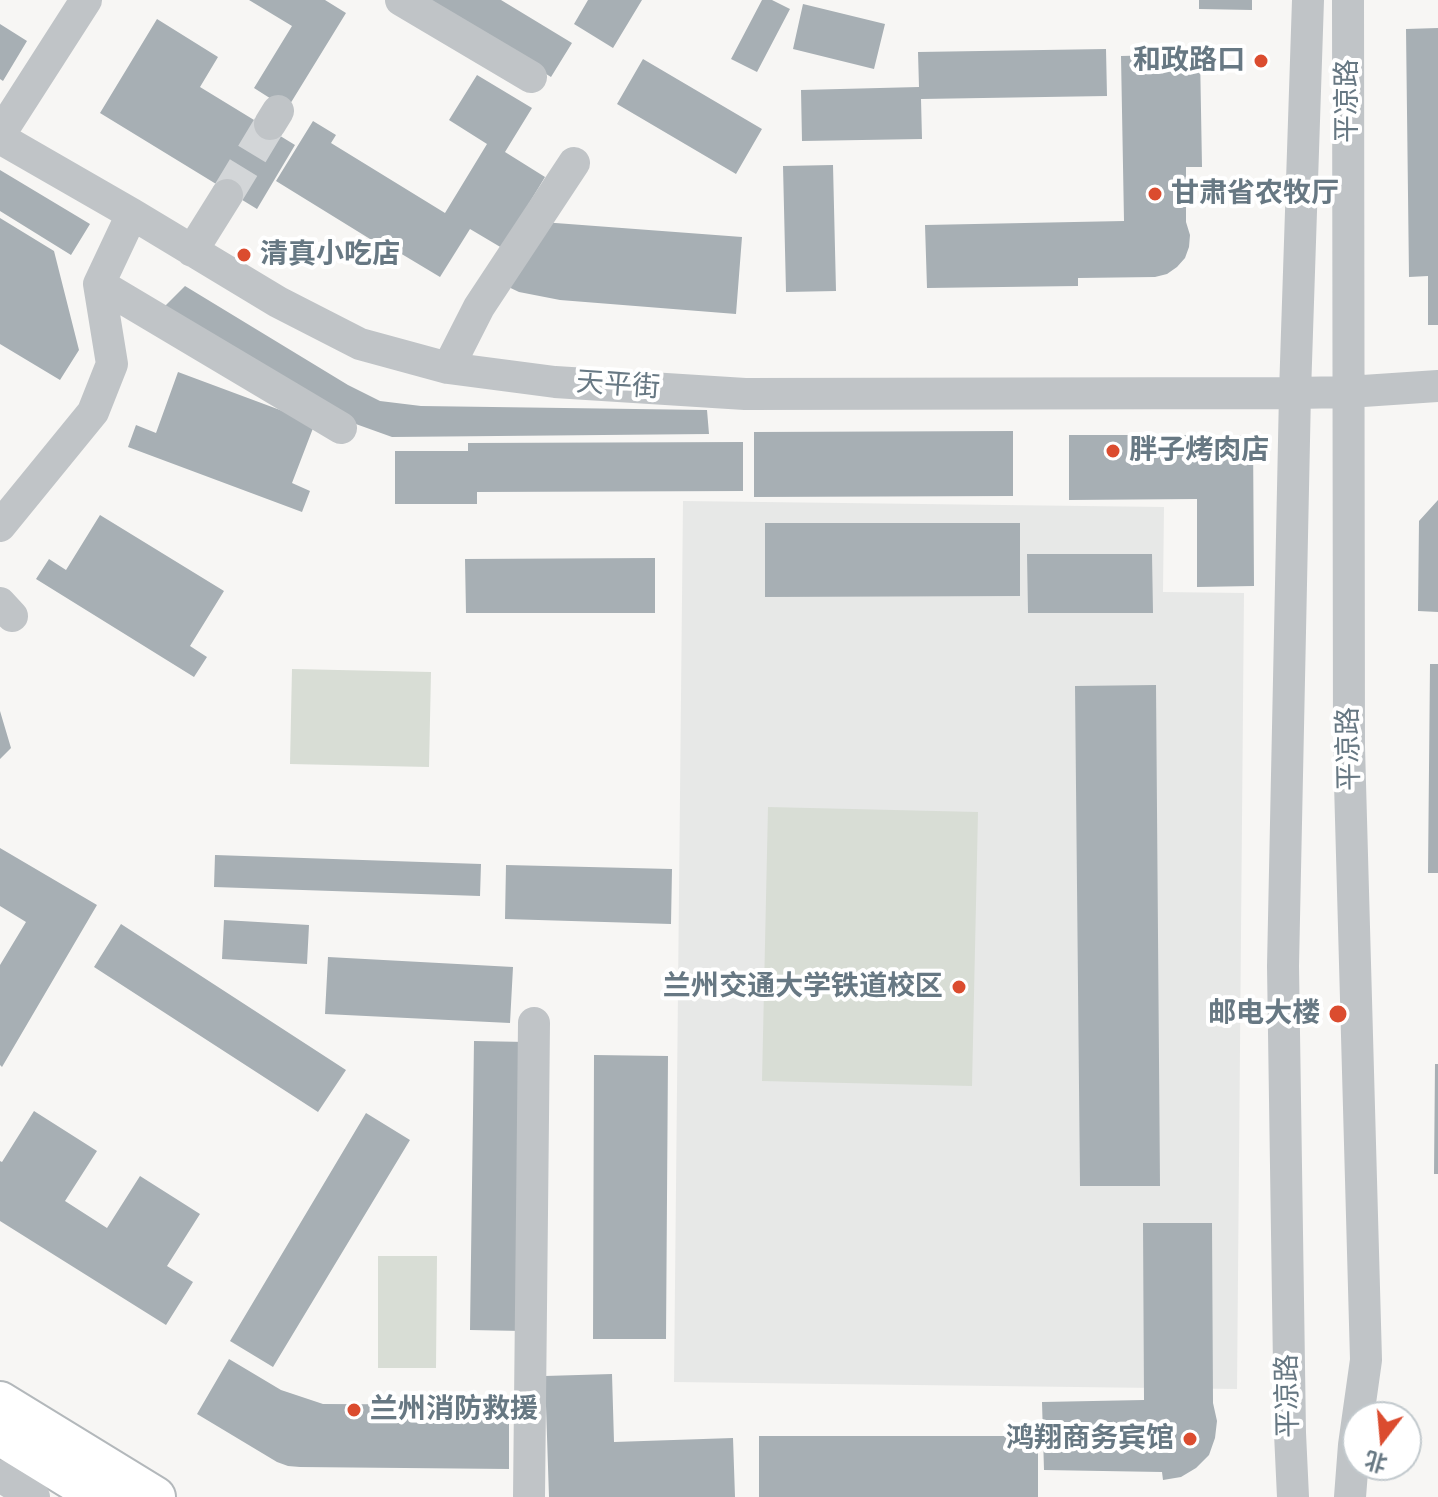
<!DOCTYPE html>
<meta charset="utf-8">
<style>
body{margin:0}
#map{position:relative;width:1438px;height:1497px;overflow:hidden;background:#f7f6f4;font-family:"Archivo Narrow","Noto Sans SC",sans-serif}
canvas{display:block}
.north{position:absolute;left:1342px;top:1401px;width:80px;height:80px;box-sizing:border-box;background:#fff;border:2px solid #c2c9cd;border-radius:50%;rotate:196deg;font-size:22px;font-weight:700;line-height:32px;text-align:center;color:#677883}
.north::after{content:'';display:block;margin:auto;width:28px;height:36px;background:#db4c2f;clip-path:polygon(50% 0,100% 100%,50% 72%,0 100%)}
</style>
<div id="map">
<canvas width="1438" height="1497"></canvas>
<div class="north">北</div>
</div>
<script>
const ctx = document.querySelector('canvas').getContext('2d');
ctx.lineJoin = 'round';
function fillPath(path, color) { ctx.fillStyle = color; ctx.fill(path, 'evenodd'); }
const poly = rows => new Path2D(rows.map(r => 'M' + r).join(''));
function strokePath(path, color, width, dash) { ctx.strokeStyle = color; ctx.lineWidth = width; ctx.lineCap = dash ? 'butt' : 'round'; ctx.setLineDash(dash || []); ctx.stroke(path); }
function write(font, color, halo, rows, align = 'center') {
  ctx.font = font + ' "Archivo Narrow","Noto Sans SC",sans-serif'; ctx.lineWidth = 8; ctx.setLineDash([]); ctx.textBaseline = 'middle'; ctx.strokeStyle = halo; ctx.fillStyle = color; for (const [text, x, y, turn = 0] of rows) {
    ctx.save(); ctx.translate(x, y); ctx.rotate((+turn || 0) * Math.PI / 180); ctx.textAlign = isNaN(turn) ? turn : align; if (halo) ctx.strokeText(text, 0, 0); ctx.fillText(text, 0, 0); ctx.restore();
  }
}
fillPath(poly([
 [683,501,1164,507,1163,592,1244,593,1237,1389,674,1382]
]), '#e7e8e7');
fillPath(poly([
 [292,669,431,672,429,767,290,764],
 [768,807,978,812,972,1086,762,1081],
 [378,1256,437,1256,436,1368,378,1368]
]), '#d8ddd5');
fillPath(poly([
 [249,0,325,0,346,13,287,109,254,88,292,26],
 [426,0,501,0,572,43,551,77],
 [588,0,642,0,613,48,574,24],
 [762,0,772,0,790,9,757,72,731,59],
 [1199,0,1252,0,1252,10,1199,9],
 [803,4,885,24,874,69,793,49],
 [157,19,218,57,200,87,295,145,257,209,100,113],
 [0,24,27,41,3,81,0,79],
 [1438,28,1438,325,1428,325,1428,276,1409,277,1406,29],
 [1106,49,1107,96,921,99,922,139,802,141,801,90,919,87,918,52],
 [1200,54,1202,167,1186,167,1186,222,1190,235,1189,247,1185,258,1177,267,1167,274,1155,277,1078,278,1078,286,927,288,925,225,1124,221,1121,56],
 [643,59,762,129,736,174,617,104],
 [477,75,532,108,505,152,545,177,502,248,470,229,440,277,385,244,383,247,276,181,313,121,336,135,331,143,445,213,487,144,449,120],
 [833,165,836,291,786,292,783,166],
 [0,170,90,224,71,255,0,211],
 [0,218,54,251,79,350,60,380,0,344],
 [542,222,742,237,736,314,560,300,519,292,500,283],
 [185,286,348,385,380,401,421,406,707,410,709,434,392,437,353,423,163,308],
 [178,372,315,423,292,483,310,491,302,512,128,447,136,425,156,433],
 [1013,431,1013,496,754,497,754,432],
 [1069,435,1253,435,1254,586,1197,587,1197,499,1069,500],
 [743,442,743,491,477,492,477,504,395,504,395,451,468,451,468,443],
 [1438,500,1438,612,1418,611,1419,521],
 [100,515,224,591,190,646,207,657,194,677,36,579,49,559,66,570],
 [765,523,1020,523,1020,596,765,597],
 [1027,554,1152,554,1153,613,1028,613],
 [655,558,655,613,466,613,465,559],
 [1430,664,1438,664,1438,873,1428,873],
 [1156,685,1160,1186,1080,1186,1075,686],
 [0,711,11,748,0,759],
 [0,848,97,905,2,1067,0,1065,0,965,26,922,0,906],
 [215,855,481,864,480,896,214,887],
 [506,865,672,869,671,924,505,919],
 [224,920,309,925,307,964,222,959],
 [121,924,346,1070,318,1112,94,967],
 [328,957,513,967,510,1023,325,1014],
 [474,1041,527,1042,523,1331,470,1330],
 [594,1055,668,1056,666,1339,593,1339],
 [1435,1064,1438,1064,1438,1174,1434,1174],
 [34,1111,97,1151,65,1201,107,1228,140,1176,200,1214,167,1266,193,1282,166,1325,0,1221,0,1161,2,1162],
 [366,1113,410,1140,273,1367,230,1341],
 [1143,1223,1212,1223,1213,1403,1217,1421,1215,1438,1209,1455,1196,1468,1181,1477,1163,1480,1162,1472,1044,1470,1042,1402,1144,1400],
 [229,1359,281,1390,323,1404,509,1405,509,1469,300,1467,288,1466,277,1462,197,1414],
 [612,1374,614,1442,733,1438,735,1497,549,1497,545,1376],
 [759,1436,1038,1436,1038,1497,759,1497]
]), '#a7afb4');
strokePath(poly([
 [227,195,270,124]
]), '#d3d6d8', 32, [32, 16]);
const major = poly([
 [0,1402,155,1497],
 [0,1435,101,1497]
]);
strokePath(major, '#b3b8bb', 44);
strokePath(poly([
 [401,0,531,77],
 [1348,0,1349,747,1366,1360,1354,1445,1350,1497],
 [270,124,278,111],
 [0,134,86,0],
 [0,138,132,214,278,302,360,344,448,368,555,382,745,394,1295,393,1348,392,1438,386],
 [132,214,99,284,341,428],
 [192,251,227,195],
 [448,368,479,307,574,163],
 [0,526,93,412,112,364,99,284],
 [0,603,12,616],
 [0,1476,34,1497],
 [529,1497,534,1023],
 [1293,1497,1290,1433,1283,966,1295,393,1308,0]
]), '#c0c4c7', 32);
strokePath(major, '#fff', 40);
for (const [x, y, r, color] of [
 [1261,61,8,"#db4c2f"],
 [1155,194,8,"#db4c2f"],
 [244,255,8,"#db4c2f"],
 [1113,451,8,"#db4c2f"],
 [959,987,8,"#db4c2f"],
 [1338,1014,10,"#db4c2f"],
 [354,1410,8,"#db4c2f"],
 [1190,1439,8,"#db4c2f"]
]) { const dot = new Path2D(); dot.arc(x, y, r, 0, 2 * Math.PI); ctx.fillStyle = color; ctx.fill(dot); strokePath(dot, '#fff', 3); }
write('bold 28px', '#677883', '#fff', [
 ["和政路口",1245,61],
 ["甘肃省农牧厅",1171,194,"left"],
 ["清真小吃店",260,255,"left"],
 ["胖子烤肉店",1129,451,"left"],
 ["兰州交通大学铁道校区",943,987],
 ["邮电大楼",1320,1014],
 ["兰州消防救援",370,1410,"left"],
 ["鸿翔商务宾馆",1174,1439]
], 'right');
write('28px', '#677883', '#fff', [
 ["平凉路",1348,101,-90],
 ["天平街",618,386,4],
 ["平凉路",1350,749,-91],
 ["平凉路",1289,1396,-91]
]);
</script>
